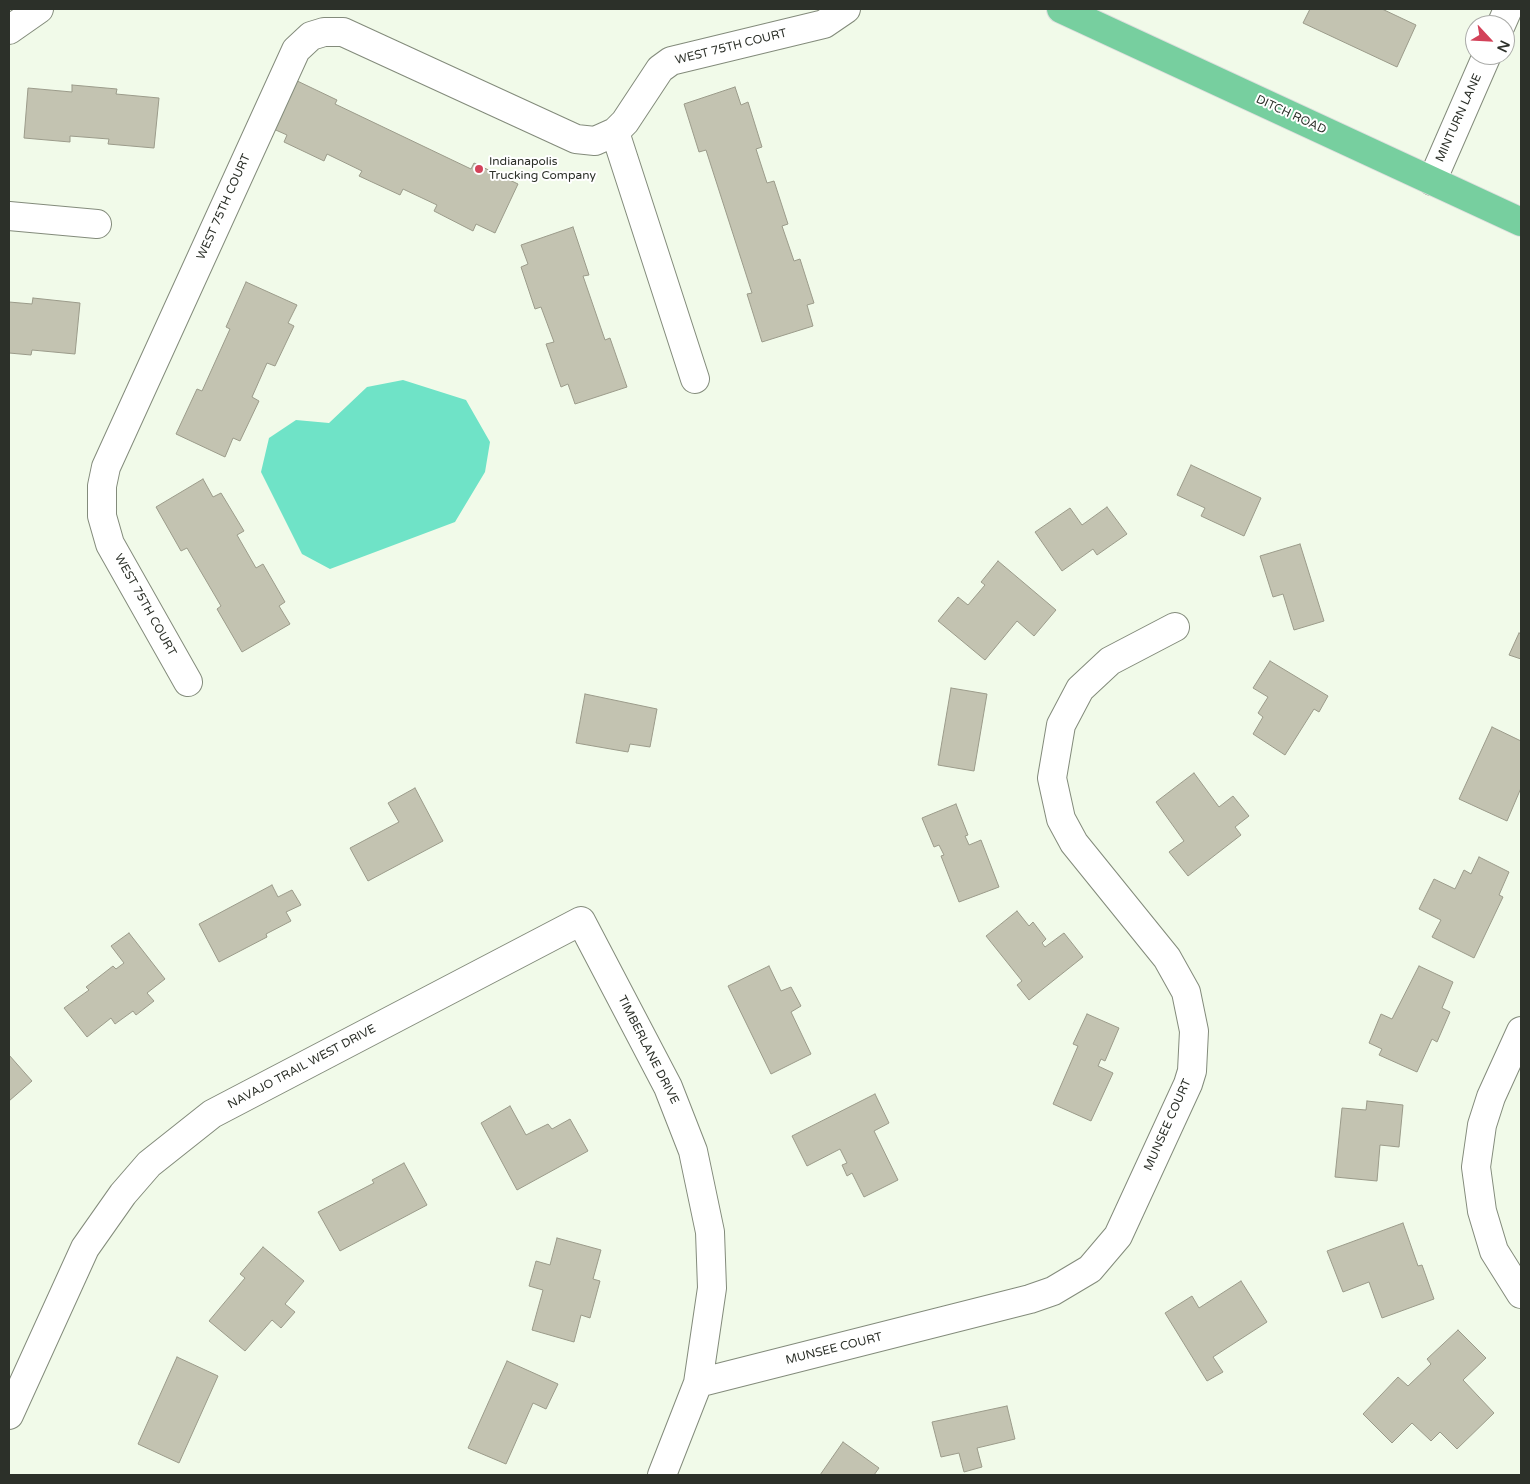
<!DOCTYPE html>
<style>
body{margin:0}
#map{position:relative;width:1530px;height:1484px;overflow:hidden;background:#f1fae9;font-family:"Varela Round",sans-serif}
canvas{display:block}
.frame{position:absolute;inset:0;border:10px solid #2c3029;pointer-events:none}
.north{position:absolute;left:1465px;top:15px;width:50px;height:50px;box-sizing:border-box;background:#fff;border:1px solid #abaca9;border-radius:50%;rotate:115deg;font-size:14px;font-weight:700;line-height:20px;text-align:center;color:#2c3029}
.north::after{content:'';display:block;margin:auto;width:18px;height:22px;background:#d34259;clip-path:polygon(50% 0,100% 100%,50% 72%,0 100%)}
</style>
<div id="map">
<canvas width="1530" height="1484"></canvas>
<div class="frame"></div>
<div class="north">N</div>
</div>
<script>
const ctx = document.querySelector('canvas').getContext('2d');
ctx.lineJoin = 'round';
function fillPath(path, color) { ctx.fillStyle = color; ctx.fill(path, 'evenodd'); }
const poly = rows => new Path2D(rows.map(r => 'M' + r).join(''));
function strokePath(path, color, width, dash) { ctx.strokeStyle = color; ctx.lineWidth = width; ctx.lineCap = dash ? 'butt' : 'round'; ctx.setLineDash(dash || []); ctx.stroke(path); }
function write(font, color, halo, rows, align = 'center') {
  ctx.font = font + ' "Varela Round",sans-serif'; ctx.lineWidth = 4; ctx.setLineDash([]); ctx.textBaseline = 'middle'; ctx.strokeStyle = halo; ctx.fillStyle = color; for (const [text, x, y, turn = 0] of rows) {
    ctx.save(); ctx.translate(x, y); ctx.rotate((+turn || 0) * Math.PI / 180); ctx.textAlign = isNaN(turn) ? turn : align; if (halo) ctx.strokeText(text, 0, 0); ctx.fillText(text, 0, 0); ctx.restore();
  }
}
fillPath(poly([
 [403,380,466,400,490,442,485,472,455,522,330,569,302,554,261,472,269,438,296,420,329,423,367,387]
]), '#6fe3c7');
const building = poly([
 [1310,9,1382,9,1416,25,1397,67,1303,23,1310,9],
 [291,78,337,100,335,104,471,169,474,163,518,184,495,233,476,224,473,231,434,211,437,205,403,189,400,195,359,176,362,171,327,154,324,161,284,142,287,135,269,127,291,78],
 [72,85,117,89,116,94,159,98,154,148,108,144,109,139,70,136,70,142,24,138,28,88,72,92,72,85],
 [735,87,741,105,748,102,762,147,756,149,767,183,774,181,788,224,782,226,794,261,800,259,814,303,807,305,813,326,762,342,747,294,752,293,706,150,699,152,684,104,735,87],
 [573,227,589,275,583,276,605,340,610,338,627,387,575,404,568,384,561,387,546,344,554,342,541,307,535,309,521,267,528,264,521,245,573,227],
 [246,282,297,305,288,323,294,326,275,366,267,363,252,397,259,401,240,441,233,438,225,457,176,434,197,389,202,391,230,329,226,327,246,282],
 [33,298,80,303,75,354,32,350,31,355,9,353,9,302,32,304,33,298],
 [1191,465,1261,498,1244,536,1201,516,1205,508,1177,495,1191,465],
 [203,479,213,497,221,493,244,531,237,535,256,568,263,564,285,602,279,606,290,624,242,652,217,609,221,606,187,548,181,551,156,507,203,479],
 [1107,507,1127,534,1097,555,1093,549,1062,571,1035,532,1070,508,1082,525,1107,507],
 [1300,544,1324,621,1294,630,1283,594,1273,597,1260,556,1300,544],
 [998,561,1056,610,1034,636,1017,621,985,660,938,621,958,597,968,605,985,585,981,582,998,561],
 [1519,633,1521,634,1521,659,1509,655,1519,633],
 [1270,661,1328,696,1319,712,1314,709,1285,755,1253,734,1263,717,1258,713,1268,697,1253,688,1270,661],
 [951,688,987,694,974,771,938,765,951,688],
 [585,694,657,709,650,747,630,744,628,752,576,743,585,694],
 [1492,727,1521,741,1521,788,1507,821,1459,799,1492,727],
 [1194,773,1219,807,1233,796,1249,816,1235,827,1241,835,1188,876,1169,852,1184,841,1156,802,1194,773],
 [415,788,443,841,368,881,350,848,399,822,388,803,415,788],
 [956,804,968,835,965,836,969,845,981,840,999,887,959,902,941,856,944,855,939,845,934,847,922,818,956,804],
 [1479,857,1509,872,1499,895,1503,897,1474,958,1432,937,1441,920,1419,909,1434,879,1455,889,1464,870,1471,874,1479,857],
 [272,885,278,897,292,890,301,905,286,912,291,921,266,934,267,937,219,962,199,924,272,885],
 [1017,911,1029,926,1033,922,1046,939,1042,943,1045,947,1064,933,1083,957,1029,1000,1017,985,1022,981,986,936,1017,911],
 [129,933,165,979,147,993,154,1001,136,1015,133,1011,115,1024,111,1018,87,1037,64,1008,89,990,86,987,113,966,116,969,124,963,111,946,129,933],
 [769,966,781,991,791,987,801,1006,791,1012,811,1054,771,1074,728,986,769,966],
 [1419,966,1453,982,1442,1008,1450,1012,1437,1042,1432,1039,1417,1072,1379,1055,1382,1049,1369,1043,1381,1014,1392,1019,1419,966],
 [1087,1014,1119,1028,1105,1061,1101,1059,1098,1066,1113,1073,1091,1121,1053,1104,1078,1046,1073,1044,1087,1014],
 [9,1055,32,1081,9,1101,9,1055],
 [875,1094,889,1123,874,1131,898,1180,864,1197,852,1173,847,1176,842,1165,847,1163,840,1149,807,1166,792,1136,875,1094],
 [1367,1101,1403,1105,1399,1147,1380,1145,1377,1181,1335,1177,1342,1108,1366,1110,1367,1101],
 [510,1106,526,1135,548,1124,552,1129,570,1119,588,1151,517,1190,481,1123,510,1106],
 [404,1163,427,1205,340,1251,318,1212,374,1183,372,1180,404,1163],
 [1403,1223,1418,1266,1422,1265,1434,1299,1382,1318,1369,1282,1343,1292,1327,1251,1403,1223],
 [557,1238,601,1250,593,1279,600,1281,590,1318,581,1315,574,1342,532,1330,543,1290,529,1286,536,1261,550,1265,557,1238],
 [263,1247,304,1281,285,1304,295,1312,281,1328,272,1320,245,1351,209,1321,245,1278,240,1274,263,1247],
 [1241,1281,1267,1322,1213,1357,1223,1372,1207,1381,1165,1313,1192,1296,1199,1308,1241,1281],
 [1458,1330,1486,1358,1463,1380,1494,1413,1457,1449,1440,1432,1431,1441,1412,1423,1392,1443,1363,1414,1398,1377,1408,1386,1431,1364,1427,1359,1458,1330],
 [177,1357,218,1376,179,1463,138,1444,177,1357],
 [507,1361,558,1384,546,1409,533,1403,506,1464,468,1448,507,1361],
 [1007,1406,1015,1439,977,1448,982,1467,964,1472,959,1453,941,1457,932,1422,1007,1406],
 [843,1442,879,1468,874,1475,820,1475,843,1442]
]);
fillPath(building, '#c3c3b1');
strokePath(building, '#9b9b8a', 1);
const minor = poly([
 [1501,25,1508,9],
 [9,30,39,9],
 [615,132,695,379],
 [1432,181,1487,55],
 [9,216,97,224],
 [188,682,110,544,102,516,102,486,106,467,296,50,311,36,324,32,343,32,576,139,595,141,615,132,625,122,660,69,671,61,824,24,846,9],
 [1521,1031,1491,1097,1482,1125,1476,1167,1482,1211,1494,1251,1521,1294],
 [698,1383,1030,1299,1053,1291,1090,1269,1118,1236,1188,1084,1192,1071,1194,1031,1186,992,1167,958,1074,843,1061,819,1052,778,1061,725,1080,689,1110,661,1175,627],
 [9,1415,85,1248,123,1194,149,1164,212,1114,581,921,668,1087,693,1151,710,1232,712,1288,698,1383,662,1475]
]);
const major = poly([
 [1061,9,1521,222]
]);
strokePath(minor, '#838b7b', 30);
strokePath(major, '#dddedd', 30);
strokePath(minor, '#fff', 28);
strokePath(major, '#77cf9f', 28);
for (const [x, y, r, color] of [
 [479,169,5,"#d34259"]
]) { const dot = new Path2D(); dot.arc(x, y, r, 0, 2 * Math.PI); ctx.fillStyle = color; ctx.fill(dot); strokePath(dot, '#fff', 2); }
write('12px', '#2c3029', '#fff', [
 ["WEST 75TH COURT",731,47,-14],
 ["DITCH ROAD",1291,115,25],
 ["MINTURN LANE",1459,118,-66],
 ["WEST 75TH COURT",224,207,-66],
 ["WEST 75TH COURT",145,605,61],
 ["TIMBERLANE DRIVE",648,1050,63],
 ["NAVAJO TRAIL WEST DRIVE",302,1067,-28],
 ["MUNSEE COURT",1168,1125,-66],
 ["MUNSEE COURT",834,1349,-14]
]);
write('12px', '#2c3029', '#fff', [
 ["Indianapolis",489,162],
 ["Trucking Company",489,176]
], 'left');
</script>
